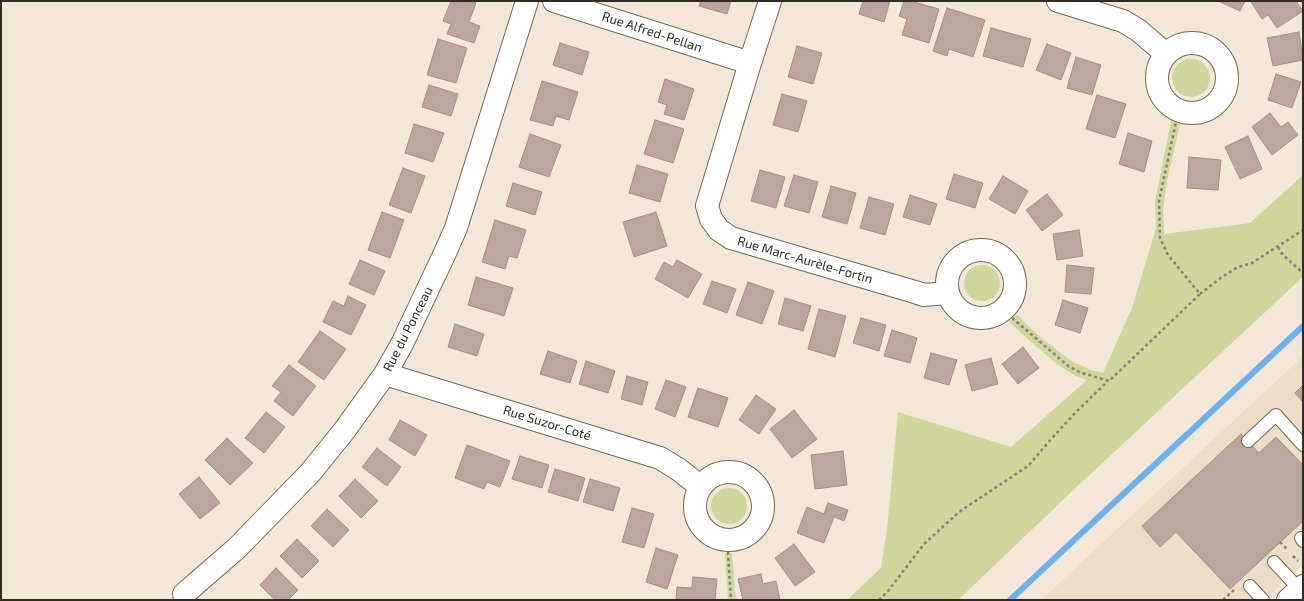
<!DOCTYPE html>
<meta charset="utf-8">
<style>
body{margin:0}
#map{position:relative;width:1304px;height:601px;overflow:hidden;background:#f3e8d7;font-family:"Exo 2",sans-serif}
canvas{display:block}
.frame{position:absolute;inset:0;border:2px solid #302c25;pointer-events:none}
</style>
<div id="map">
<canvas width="1304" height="601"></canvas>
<div class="frame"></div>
</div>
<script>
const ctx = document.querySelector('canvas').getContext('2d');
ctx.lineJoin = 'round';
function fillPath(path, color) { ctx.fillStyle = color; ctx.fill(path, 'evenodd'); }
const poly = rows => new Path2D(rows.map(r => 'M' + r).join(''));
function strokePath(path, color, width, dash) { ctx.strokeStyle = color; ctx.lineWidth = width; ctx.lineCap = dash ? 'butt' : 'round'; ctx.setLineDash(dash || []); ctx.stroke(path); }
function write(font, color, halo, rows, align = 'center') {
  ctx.font = font + ' "Exo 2",sans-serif'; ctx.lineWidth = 4; ctx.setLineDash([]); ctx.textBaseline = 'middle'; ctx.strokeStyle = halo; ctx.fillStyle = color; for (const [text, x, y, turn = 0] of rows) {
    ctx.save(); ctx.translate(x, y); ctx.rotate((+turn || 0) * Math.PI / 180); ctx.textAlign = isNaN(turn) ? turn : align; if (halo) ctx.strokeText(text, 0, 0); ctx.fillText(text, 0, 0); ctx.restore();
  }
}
fillPath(poly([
 [1303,356,1303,564,1265,600,1041,600]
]), '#ecddc6');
fillPath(poly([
 '1172 78a19 19 0 1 1 38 0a19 19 0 1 1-38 0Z',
 [1171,121,1180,124,1168,176,1163,209,1164,234,1250,223,1303,175,1303,277,1083,481,958,600,847,600,881,568,887,529,898,412,1011,447,1087,380,1076,376,1058,365,1030,341,1009,322,1017,315,1039,336,1070,360,1088,369,1103,373,1132,308,1156,228,1155,201],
 '964 283a18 18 0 1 1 36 0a18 18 0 1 1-36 0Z',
 '711 506a18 18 0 1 1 36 0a18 18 0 1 1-36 0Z',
 [725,553,732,553,736,600,728,600]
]), '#ced69b');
strokePath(poly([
 [1010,600,1303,326]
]), '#6fb0f1', 6);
const building = poly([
 [451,1,469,1,476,3,469,22,480,26,474,43,447,34,451,24,443,21,451,1],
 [701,1,731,1,727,14,699,6,701,1],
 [863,1,890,1,884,22,859,14,863,1],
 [904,1,910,1,939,9,929,43,902,35,907,19,899,16,904,1],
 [1218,1,1245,1,1240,11,1218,1],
 [1252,1,1296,1,1303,11,1277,28,1268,15,1262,19,1251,2,1252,1],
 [947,8,985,20,973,57,949,49,947,56,933,51,947,8],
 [991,28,1031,39,1023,67,983,56,991,28],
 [1299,32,1303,60,1273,66,1267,38,1299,32],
 [438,39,467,48,456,83,427,75,438,39],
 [560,43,589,52,582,75,553,65,560,43],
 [1047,44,1071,53,1061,80,1036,70,1047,44],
 [797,46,822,53,813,84,788,77,797,46],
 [1076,57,1101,65,1092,95,1067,88,1076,57],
 [1276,74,1301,82,1292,108,1268,100,1276,74],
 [665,79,694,89,684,120,664,114,667,105,658,102,665,79],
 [542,81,578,92,569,120,556,116,553,126,530,120,542,81],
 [429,85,458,94,451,116,422,107,429,85],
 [782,94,807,101,798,132,773,125,782,94],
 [1097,95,1126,104,1115,138,1086,129,1097,95],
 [1270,113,1281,127,1288,122,1298,135,1272,155,1252,127,1270,113],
 [655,120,684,129,673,163,644,154,655,120],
 [414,124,444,133,433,162,405,153,414,124],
 [1128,133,1152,141,1144,172,1119,164,1128,133],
 [530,134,561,145,549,177,519,167,530,134],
 [1248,136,1262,169,1240,179,1225,147,1248,136],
 [1189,157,1221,160,1218,190,1187,188,1189,157],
 [637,165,668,174,660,202,629,193,637,165],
 [403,168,425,176,411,213,389,205,403,168],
 [760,170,785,177,776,208,751,201,760,170],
 [954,174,983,183,975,208,946,199,954,174],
 [794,175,818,182,809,213,784,206,794,175],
 [1003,176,1028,191,1015,214,989,199,1003,176],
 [513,183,542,192,535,215,506,206,513,183],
 [831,186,856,193,847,224,822,217,831,186],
 [1047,194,1063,215,1042,231,1026,210,1047,194],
 [910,195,937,204,930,225,903,217,910,195],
 [869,197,894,204,885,235,860,228,869,197],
 [382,212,404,220,390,258,368,250,382,212],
 [656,212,667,246,634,257,623,222,656,212],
 [495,220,526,230,517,258,509,256,505,269,482,262,495,220],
 [1079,230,1083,256,1057,260,1053,234,1079,230],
 [360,260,385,271,374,295,349,284,360,260],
 [677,260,702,274,688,298,655,279,664,262,673,267,677,260],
 [1067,265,1094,268,1091,294,1065,292,1067,265],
 [476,277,513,288,504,316,468,305,476,277],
 [712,281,736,289,727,313,703,304,712,281],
 [748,282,774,291,762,324,736,315,748,282],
 [348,296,366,305,351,335,323,322,333,301,344,306,348,296],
 [785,298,811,306,803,331,778,324,785,298],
 [1063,300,1088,308,1080,333,1055,325,1063,300],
 [819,309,846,316,835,357,808,349,819,309],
 [861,318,886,325,879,351,853,343,861,318],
 [455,324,484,334,477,356,448,347,455,324],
 [892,330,917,338,910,363,884,356,892,330],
 [320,331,346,349,324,380,298,362,320,331],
 [1023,347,1039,368,1018,384,1002,364,1023,347],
 [548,351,577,361,570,383,540,374,548,351],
 [931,353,957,360,949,385,924,378,931,353],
 [991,358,998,384,972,391,965,365,991,358],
 [586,361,615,371,608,393,579,384,586,361],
 [289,365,316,386,293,416,274,401,281,392,272,386,289,365],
 [627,376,648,382,642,405,621,399,627,376],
 [666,380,686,387,675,417,655,409,666,380],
 [1303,385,1303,402,1295,393,1303,385],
 [698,388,728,398,718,427,688,417,698,388],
 [756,395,776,409,759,434,739,420,756,395],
 [794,410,817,439,792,458,770,429,794,410],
 [266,412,285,427,264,453,245,438,266,412],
 [400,420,427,435,415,456,389,440,400,420],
 [1241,434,1259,453,1276,437,1303,465,1303,521,1230,589,1176,532,1160,547,1142,526,1241,434],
 [227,438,253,463,230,485,205,460,227,438],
 [467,445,510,461,500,487,487,482,484,489,455,478,467,445],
 [377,448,401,467,387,486,362,467,377,448],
 [843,451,847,485,815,489,811,455,843,451],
 [520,456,549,465,542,488,512,479,520,456],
 [555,469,585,478,578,501,548,492,555,469],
 [199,477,220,503,200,519,179,494,199,477],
 [355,479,378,501,361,518,339,496,355,479],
 [590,479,620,488,613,511,583,502,590,479],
 [828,503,848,510,844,521,834,517,824,543,797,533,807,507,824,514,828,503],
 [632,508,654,514,644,548,622,542,632,508],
 [327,509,349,530,333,547,311,526,327,509],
 [297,539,319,561,302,578,280,556,297,539],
 [794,544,815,572,795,586,775,558,794,544],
 [656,548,678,555,667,589,646,582,656,548],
 [276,568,298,590,288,600,275,600,260,585,276,568],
 [761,574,763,584,776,581,780,600,743,600,738,579,761,574],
 [693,577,717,579,715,600,676,600,677,587,692,588,693,577]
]);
fillPath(building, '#baa69f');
strokePath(building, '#a28f88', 1);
const lane = poly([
 [1248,441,1276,415,1303,445],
 [1301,538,1303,541],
 [1274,562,1300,590],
 [1250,586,1263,600]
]);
const street = poly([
 [554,1,750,63],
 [770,1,750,63,707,206,711,219,719,230,731,238,915,292,924,295,948,293],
 [1058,1,1123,21,1138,30,1166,54],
 '1157 78a35 35 0 1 1 70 0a35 35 0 1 1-70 0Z',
 '947 284a34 34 0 1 1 68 0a34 34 0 1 1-68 0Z',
 [385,374,660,458,678,469,701,487],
 '695 506a34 34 0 1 1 68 0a34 34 0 1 1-68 0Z',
 [184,594,237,548,310,473,344,431,385,374,402,344,444,255,456,228,527,1],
 [1288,600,1303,586]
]);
strokePath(lane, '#716859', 14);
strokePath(street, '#716859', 24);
strokePath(poly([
 [1278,247,1283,255,1303,273],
 [1200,294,1222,277,1238,267,1252,263,1303,230],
 [1003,310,1067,365,1079,372,1109,381,1200,294,1168,255,1160,238,1159,201,1176,122,1182,112],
 [730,540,728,553,731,600],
 [1280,542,1287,549],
 [1293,556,1298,561],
 [879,600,888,591,924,544,959,512,1028,466,1053,437,1077,411,1108,381],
 [1223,600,1234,590]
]), '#888175', 2.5, [3, 3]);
strokePath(lane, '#fff', 12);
strokePath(street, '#fff', 22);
write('13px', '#302c25', '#fff', [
 ["Rue Alfred-Pellan",652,32,18],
 ["Rue Marc-Aurèle-Fortin",805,260,16],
 ["Rue du Ponceau",408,329,-63],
 ["Rue Suzor-Coté",547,423,17]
]);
</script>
